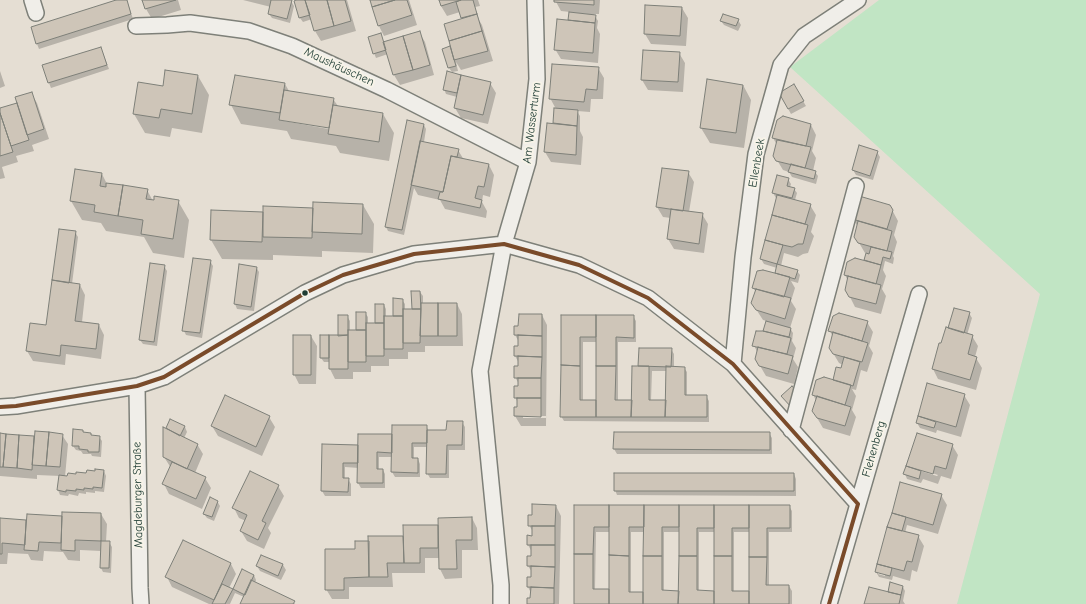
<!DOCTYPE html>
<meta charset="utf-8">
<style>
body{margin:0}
canvas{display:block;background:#e5ded3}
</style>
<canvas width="1086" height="604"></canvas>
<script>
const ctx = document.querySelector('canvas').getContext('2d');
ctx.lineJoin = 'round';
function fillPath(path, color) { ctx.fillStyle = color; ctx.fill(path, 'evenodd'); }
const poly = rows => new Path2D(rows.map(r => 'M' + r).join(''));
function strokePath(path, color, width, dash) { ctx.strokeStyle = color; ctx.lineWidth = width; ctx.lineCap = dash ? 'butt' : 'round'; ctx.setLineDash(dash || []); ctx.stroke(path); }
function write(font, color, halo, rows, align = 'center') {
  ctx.font = font + ' "Comic Neue",sans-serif'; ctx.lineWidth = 4; ctx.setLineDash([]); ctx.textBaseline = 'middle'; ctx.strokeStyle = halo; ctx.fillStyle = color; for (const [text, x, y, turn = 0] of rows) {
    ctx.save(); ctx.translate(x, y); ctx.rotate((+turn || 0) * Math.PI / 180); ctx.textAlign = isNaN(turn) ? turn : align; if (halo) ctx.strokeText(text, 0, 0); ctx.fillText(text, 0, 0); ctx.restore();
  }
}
fillPath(poly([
 [879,0,1086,0,1086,604,957,604,1040,294,790,67]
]), '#c1e5c4');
fillPath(poly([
 [119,0,127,0,133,19,39,49,37,44,32,28],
 [143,0,178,0,181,10,152,19,146,9],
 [243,0,288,0,291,1,294,6,290,23,272,18,269,14,271,7],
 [299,0,347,0,356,31,321,41,315,31,312,19,303,22,300,18],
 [371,0,409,0,417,25,384,36,379,26],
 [440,0,478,0,480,6,475,7,479,20,482,25,493,61,461,70,456,62,458,71,452,72,449,68,444,49,452,47,462,19,460,12,447,16,441,6],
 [555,0,600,0,599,14,594,14,598,21,597,28,600,34,598,63,561,59,555,49,569,21,570,12,561,11],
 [682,8,688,18,686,46,651,44,645,34],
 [738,20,741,25,738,31,724,25,721,21],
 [419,32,425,42,434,75,400,85,394,75,388,54,376,58,374,53,380,34,384,43],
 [100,48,103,53,109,69,51,88,49,83,43,66],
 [679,53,685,63,683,92,648,90,642,80],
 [598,68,604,78,603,99,591,99,590,112,577,111,580,116,580,131,583,137,581,165,551,162,545,152,554,124,554,123,556,109,550,98],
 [0,71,5,86,0,88],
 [447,73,490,83,496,93,488,124,461,118,455,108,457,97,446,94,444,89],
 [198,76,209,95,202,133,172,128,170,137,145,133,134,114,163,87],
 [285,84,289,91,333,99,338,106,383,114,394,133,389,161,340,153,336,146,291,139,287,131,241,124,231,105],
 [284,119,334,128,334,130,284,121],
 [743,85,751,100,744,148,710,143,701,128],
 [794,86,806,106,791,114,780,94],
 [31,93,37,103,49,139,32,145,34,151,16,156,18,162,2,167,5,178,0,179,0,114,18,103],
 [424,125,426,129,424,142,458,150,464,160,489,165,494,175,490,197,483,195,482,202,487,211,486,218,445,209,440,200,418,195,414,188,404,235,388,231,386,227],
 [811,125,816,135,812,151,816,158,813,171,815,172,818,176,816,184,792,177,789,172,783,170,774,155,777,145,773,138],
 [877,152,880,157,873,180,856,175,853,170],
 [688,172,694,182,689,212,702,214,708,224,704,253,674,249,668,239,671,218,663,217,657,207],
 [102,174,107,184,147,190,154,203,178,201,189,220,184,258,153,253,144,237,106,231,101,223,82,220,71,201],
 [788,179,791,184,790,187,794,189,797,193,795,200,810,205,816,215,811,232,814,236,808,253,803,254,798,257,784,253,781,266,797,271,800,275,798,283,791,281,795,288,791,301,796,309,790,328,793,333,792,341,796,348,793,359,798,367,794,384,766,376,756,359,757,352,754,345,764,332,767,321,763,320,752,303,756,292,753,288,777,275,776,273,777,268,764,264,761,259,777,198,776,198,773,193],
 [363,205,374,224,373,253,322,251,322,257,273,255,273,260,222,259,211,240,212,211,264,213],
 [890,206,898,221,894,235,897,242,893,256,894,258,893,264,885,261,883,270,886,276,882,289,886,296,881,314,855,307,846,289,848,281,845,275,866,262,865,260,867,253,865,253,855,236,858,227,853,219],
 [75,232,78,237,72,284,80,285,85,295,82,322,99,325,104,335,101,359,66,354,65,365,33,361,27,351,46,326],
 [210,261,213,266,202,338,186,335,184,331],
 [164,266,167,271,157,346,143,344,140,340],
 [256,267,259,272,254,311,237,309,235,304],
 [420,292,423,296,423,304,457,304,462,314,463,346,425,346,425,352,408,352,408,359,389,359,389,366,371,366,371,372,353,372,353,379,335,379,330,369,330,362,324,362,321,358,339,336,347,316,350,321,350,331,358,331,365,313,368,317,368,324,377,324,384,305,386,309,386,317,395,317,402,300,405,304,405,310,413,310],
 [969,313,972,318,967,335,972,336,978,346,975,357,976,358,982,368,976,390,938,379,933,369,942,345,949,330],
 [542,315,547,325,546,426,521,426,515,416,515,408,518,408,518,403,515,397,519,387,519,384,515,377,519,367,519,363,515,356,519,347,519,342,515,335,515,327,519,327],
 [523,416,546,416,546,418,523,418],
 [562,316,633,316,636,321,636,342,618,342,618,401,633,401,639,367,671,349,674,354,674,368,684,368,687,372,687,396,706,396,709,401,709,422,564,421,561,416],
 [583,342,597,342,597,401,583,401],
 [652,371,667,371,667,401,651,401],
 [867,322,873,332,869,346,873,353,867,372,861,370,856,390,852,389,856,396,852,410,856,417,850,436,823,428,813,411,816,401,813,394,834,381,842,370,843,365,839,363,830,348,833,337,830,331],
 [311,336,317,346,316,384,299,384,294,374],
 [928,385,964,395,970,405,961,437,937,430,936,433,920,428,917,423],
 [269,417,275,427,262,456,218,436,212,426],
 [171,420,185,427,187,432,184,438,197,444,203,454,195,473,205,478,211,488,202,509,169,494,164,484,171,468,164,457,168,431,167,428],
 [462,422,465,427,465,450,449,450,449,478,430,478,427,473,428,447,414,447,414,459,418,459,420,464,420,477,395,477,392,472,393,457,379,457,379,470,383,470,385,474,385,488,361,488,358,483,359,468,345,467,345,479,348,479,351,484,351,496,325,496,322,491,323,445,359,446,426,426,429,431,447,431],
 [83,431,84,433,91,434,92,436,99,437,102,441,101,457,92,456,91,454,83,454,81,451,76,450,73,446],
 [769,433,772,438,772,454,617,454,614,449],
 [0,434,35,437,62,435,68,444,65,477,104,471,106,476,104,492,95,491,95,493,86,492,86,494,79,493,78,496,69,494,68,496,60,495,58,490,60,476,37,475,37,479,0,476],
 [952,445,958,455,951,479,941,476,938,484,923,479,921,483,907,479,905,474,907,466],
 [914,467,938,475,937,476,914,469],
 [794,474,796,479,796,496,617,495,615,490],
 [278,486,284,496,268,528,271,533,264,549,247,541,241,531,246,521,239,518,234,508],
 [941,495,947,505,938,534,907,525,905,533,918,536,924,546,917,572,912,570,910,581,893,576,892,580,879,577,876,572,888,527],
 [878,572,885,574,885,576,878,574],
 [217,501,220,506,214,521,207,518,204,514],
 [556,506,561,516,559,604,528,604,531,599,531,593,528,587,532,578,532,572,528,566,532,557,532,552,528,545,533,537,533,532,529,525],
 [575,506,789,506,792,511,792,532,769,532,769,586,789,586,792,591,792,604,575,604],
 [596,532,610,532,610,590,595,590],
 [631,532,645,532,644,593,631,593],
 [664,532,680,532,679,592,664,591],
 [699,532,715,532,715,592,699,591],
 [734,532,750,532,750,592,734,592],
 [101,514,107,524,106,542,109,542,112,547,111,573,103,572,101,568,101,551,80,550,80,561,68,560,63,552,44,551,43,561,31,560,28,554,8,553,7,564,0,564,0,519,27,521],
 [472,518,477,528,478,550,462,550,462,578,445,579,440,569,439,558,425,558,425,573,392,573,393,587,349,587,349,599,332,599,326,589,356,550,370,542,370,537,404,537,404,526,439,526],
 [262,556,283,565,286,570,281,580,260,571,257,566],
 [231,564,236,574,229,588,233,590,242,570,254,575,256,580,255,583,294,602,295,604,241,604,244,597,235,593,230,604,209,604,172,587,167,577],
 [903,587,905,591,903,601,905,604,866,604]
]), '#0003');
const building = poly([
 [116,0,127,0,131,14,36,44,31,27,116,0],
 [142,0,176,0,145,9,142,0],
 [271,0,292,0,287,19,268,14,271,0],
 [296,0,305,0,310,15,299,18,294,1,296,0],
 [305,0,327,0,334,26,314,31,305,0],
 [327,0,345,0,351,21,334,26,327,0],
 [370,0,395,0,372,7,370,0],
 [395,0,407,0,412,15,378,26,372,7,395,0],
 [439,0,461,0,441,6,439,0],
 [461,0,473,0,477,14,461,18,456,2,461,0],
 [554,0,594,0,594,5,554,2,554,0],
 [645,5,682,7,680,36,644,34,645,5],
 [569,12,596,15,595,23,568,20,569,12],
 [477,14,482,31,449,41,444,24,477,14],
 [723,14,739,19,736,26,720,21,723,14],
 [557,19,595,23,593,53,554,50,557,19],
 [420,31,430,65,413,70,403,36,420,31],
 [482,31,488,51,454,60,449,41,482,31],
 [381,33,386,50,373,54,368,37,381,33],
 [403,36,413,70,393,75,383,42,403,36],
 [450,46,456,66,448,68,442,49,450,46],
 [101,47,107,65,48,83,42,65,101,47],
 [643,50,680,52,678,82,641,80,643,50],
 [552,64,599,67,597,90,586,89,584,102,549,99,552,64],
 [165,70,198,75,192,114,161,109,159,118,133,114,138,82,163,86,165,70],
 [447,71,461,75,457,93,443,90,447,71],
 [235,75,285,83,280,113,229,105,235,75],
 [461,75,491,82,483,115,454,108,461,75],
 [707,79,743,85,736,133,700,128,707,79],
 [794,84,804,101,788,109,779,93,794,84],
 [284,90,334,98,329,128,279,120,284,90],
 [32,92,44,129,27,135,15,97,32,92],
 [17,103,29,140,11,146,0,113,0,108,17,103],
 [333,105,383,113,379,142,328,134,333,105],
 [554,108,578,110,577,126,553,123,554,108],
 [0,113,13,152,0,156,0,113],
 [783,116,811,124,806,146,772,138,777,120,783,116],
 [407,120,424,124,402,230,385,227,407,120],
 [547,123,577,126,576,155,544,152,547,123],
 [777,140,811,147,805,168,776,161,773,156,777,140],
 [420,141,459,149,457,157,451,156,443,192,411,185,420,141],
 [859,145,878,151,870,176,852,170,859,145],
 [451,156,489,164,484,187,478,186,475,198,482,200,480,208,438,199,440,192,443,192,451,156],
 [791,164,816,171,814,179,788,172,791,164],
 [662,168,689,171,683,211,656,207,662,168],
 [75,169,102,173,100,186,106,187,106,183,123,185,118,216,94,212,95,205,70,201,75,169],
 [777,175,789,178,787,186,795,188,792,198,772,193,777,175],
 [123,185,148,189,146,199,154,200,154,196,179,200,173,239,141,234,143,220,118,216,123,185],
 [777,195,811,204,805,224,772,215,777,195],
 [859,196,890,205,893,210,887,229,852,219,859,196],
 [313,202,363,204,362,234,312,232,313,202],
 [263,206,313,208,312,238,263,237,263,206],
 [671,209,703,213,699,244,667,239,671,209],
 [211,210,263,212,262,242,210,240,211,210],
 [772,215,808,225,803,244,798,244,792,247,783,245,765,240,772,215],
 [858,221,892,231,887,251,858,243,854,237,858,221],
 [59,229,76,231,69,283,52,280,59,229],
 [765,240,783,245,777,264,760,259,765,240],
 [871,247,892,252,890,259,883,257,881,265,864,260,866,253,869,254,871,247],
 [193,258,211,260,200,333,182,331,193,258],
 [855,258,881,265,876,284,844,275,847,262,855,258],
 [150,263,165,265,154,342,139,340,150,263],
 [239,264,257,267,251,307,234,304,239,264],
 [777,264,798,270,795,279,775,273,777,264],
 [763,270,790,277,784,297,752,288,757,271,763,270],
 [848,276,881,285,876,304,849,297,845,290,848,276],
 [52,280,80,284,75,321,99,324,96,349,61,345,60,356,26,351,30,323,46,325,52,280],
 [756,289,791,298,785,319,756,310,751,303,756,289],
 [411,291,420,291,421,309,412,309,411,291],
 [393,298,403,299,403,316,393,316,393,298],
 [421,303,438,303,438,336,420,336,421,303],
 [438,303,457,303,457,336,438,336,438,303],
 [375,304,384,304,384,323,375,323,375,304],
 [954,308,970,312,964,333,948,328,954,308],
 [403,309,421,309,420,343,403,343,403,309],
 [356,312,366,312,366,330,356,330,356,312],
 [839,313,868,321,862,341,828,331,833,316,839,313],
 [519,314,542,314,542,336,514,335,514,326,518,326,519,314],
 [338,315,348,315,348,335,338,336,338,315],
 [561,315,596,315,596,337,580,337,580,366,561,365,561,315],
 [596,315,634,315,634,338,616,337,616,366,596,366,596,315],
 [384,316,403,316,403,349,384,349,384,316],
 [766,321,791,328,789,337,763,331,766,321],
 [366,323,384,323,384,356,366,356,366,323],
 [946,327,973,335,968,354,977,357,970,380,932,369,939,343,941,343,946,327],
 [348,330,366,330,366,362,348,362,348,330],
 [756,331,763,331,791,338,787,354,752,346,756,331],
 [833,332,868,343,862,362,833,354,829,348,833,332],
 [293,335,311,335,311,375,293,375,293,335],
 [320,335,329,335,329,358,320,358,320,335],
 [329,335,348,335,348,369,329,369,329,335],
 [518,335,542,336,542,357,514,356,514,346,518,346,518,335],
 [758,347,793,356,788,374,759,366,755,359,758,347],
 [639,348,672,348,671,367,638,366,639,348],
 [518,356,542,357,541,378,514,378,514,366,518,366,518,356],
 [844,357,860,362,853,386,833,380,836,367,841,368,844,357],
 [561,365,580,366,580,400,596,400,596,417,560,417,561,365],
 [596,366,616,366,615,400,632,400,631,417,596,417,596,366],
 [632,366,649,366,649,400,666,400,665,417,631,417,632,366],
 [666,366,685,367,685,395,707,395,707,417,665,417,666,366],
 [824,377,851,385,845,405,812,395,816,380,824,377],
 [518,378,541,378,541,398,514,398,514,386,518,386,518,378],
 [927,383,965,394,956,427,918,416,927,383],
 [792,386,797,392,792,408,781,396,792,386],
 [225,395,270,416,256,447,211,426,225,395],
 [817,396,851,407,845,426,817,418,812,411,817,396],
 [517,398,541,398,541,417,514,416,514,407,517,407,517,398],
 [918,416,936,422,934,428,916,423,918,416],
 [170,419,185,426,180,436,166,428,170,419],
 [447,421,463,421,462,445,447,445,446,474,426,474,427,430,446,430,447,421],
 [392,425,427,425,427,443,412,443,412,458,418,458,418,473,391,472,392,425],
 [163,427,198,444,187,469,163,457,163,427],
 [73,429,83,430,83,432,91,433,91,435,100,436,99,452,88,452,88,450,79,449,79,446,72,446,73,429],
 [35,431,49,432,46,466,32,465,35,431],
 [49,432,63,434,60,467,46,466,49,432],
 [614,432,770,432,770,450,613,449,614,432],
 [0,433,6,434,3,467,0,467,0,433],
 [917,433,953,444,946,469,935,466,933,474,906,466,917,433],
 [6,434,19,435,17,468,3,467,6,434],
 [358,434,392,434,392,453,377,452,377,469,383,469,383,483,357,483,358,434],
 [19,435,34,436,32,470,17,468,19,435],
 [322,444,358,445,358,463,343,463,343,478,349,478,348,492,321,491,322,444],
 [172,462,206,477,196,499,162,484,172,462],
 [906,466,921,471,919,479,903,474,906,466],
 [95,469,104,470,102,488,93,487,93,489,84,488,84,490,76,489,76,491,66,490,66,492,57,490,59,475,67,476,68,473,76,474,76,472,86,473,87,470,95,471,95,469],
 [250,471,279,485,262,521,266,523,258,540,240,531,247,515,232,508,250,471],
 [614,473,794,473,794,491,614,491,614,473],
 [900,482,942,494,933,525,892,513,900,482],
 [210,497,218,501,212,517,203,514,210,497],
 [532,504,556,505,555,526,528,526,528,515,532,515,532,504],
 [574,505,609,505,609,527,594,527,593,554,574,554,574,505],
 [609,505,644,505,644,527,629,527,629,556,609,555,609,505],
 [644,505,679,505,679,527,662,527,662,556,643,556,644,505],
 [679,505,714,505,714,528,697,528,697,556,679,556,679,505],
 [714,505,749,505,749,528,732,528,732,556,714,556,714,505],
 [749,505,790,505,790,528,767,528,767,557,749,557,749,505],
 [62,512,101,513,101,541,75,540,75,551,61,550,62,512],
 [892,513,906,517,902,531,887,527,892,513],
 [27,514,62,516,61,543,39,542,38,551,24,550,27,514],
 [472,517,472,540,456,540,457,569,439,569,438,518,472,517],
 [0,518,26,520,25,545,2,543,2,554,0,554,0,518],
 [403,525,438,525,438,548,420,548,420,563,404,563,403,525],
 [532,526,555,526,555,545,527,545,527,535,532,536,532,526],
 [887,527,919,535,912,562,907,561,904,571,877,564,887,527],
 [368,536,403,536,404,563,387,563,388,577,369,577,368,536],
 [183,540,231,563,214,600,165,577,183,540],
 [101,541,110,541,109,568,100,568,101,541],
 [355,541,369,541,369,577,344,578,344,590,325,590,325,549,355,549,355,541],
 [531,545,555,545,555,567,527,566,527,556,531,556,531,545],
 [574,554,593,554,593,589,609,589,609,604,574,604,574,554],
 [261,555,283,564,278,576,256,566,261,555],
 [609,555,629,556,629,592,643,592,643,604,609,604,609,555],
 [643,556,662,556,662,590,679,591,678,604,643,604,643,556],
 [679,556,697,556,697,590,714,591,714,604,678,604,679,556],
 [714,556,732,556,732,591,749,591,749,604,714,604,714,556],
 [749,557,767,557,766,585,789,585,789,604,749,604,749,557],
 [877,564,892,568,890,576,875,572,877,564],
 [531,566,555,567,554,588,527,587,527,577,531,577,531,566],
 [242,569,254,575,245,595,233,589,242,569],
 [251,580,295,601,293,604,240,604,251,580],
 [890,582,903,586,901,595,888,592,890,582],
 [222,584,233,589,225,604,212,604,222,584],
 [531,587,554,588,554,604,527,604,527,598,530,598,531,587],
 [869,587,901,595,899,604,864,604,869,587]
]);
fillPath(building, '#cec5b8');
strokePath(building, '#7e8079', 1);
const minor = poly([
 [32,0,36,13],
 [136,26,167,25,190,23,249,31,292,46,387,90,528,162],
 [733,364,743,257,756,154,781,65,804,36,858,0],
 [137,386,140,588,141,604],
 [0,407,16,406,137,386,164,377,305,293,343,275,414,254,504,244,579,265,648,298,733,364,858,504],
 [791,430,856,186],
 [501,604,501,585,480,371,504,244,528,162,537,79,535,0],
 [829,604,919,294]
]);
strokePath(minor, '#7e8079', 18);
strokePath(minor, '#f0eee9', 15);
strokePath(poly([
 [0,407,16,406,137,386,164,377,305,293,343,275,414,254,504,244,579,265,648,298,733,364,858,504],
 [829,604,858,504]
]), '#7a4b2a', 4);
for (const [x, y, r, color] of [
 [305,293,3.5,"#1f3d34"]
]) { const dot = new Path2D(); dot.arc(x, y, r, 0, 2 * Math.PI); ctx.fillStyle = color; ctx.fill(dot); strokePath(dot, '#f7f3e8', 1.5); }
write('12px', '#1f3d34', '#f7f3e8', [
 ["Maushäuschen",339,67,25],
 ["Am Wasserturm",532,123,-83],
 ["Ellenbeek",757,163,-80],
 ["Flehenberg",874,449,-74],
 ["Magdeburger Straße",138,495,-91]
]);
</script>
